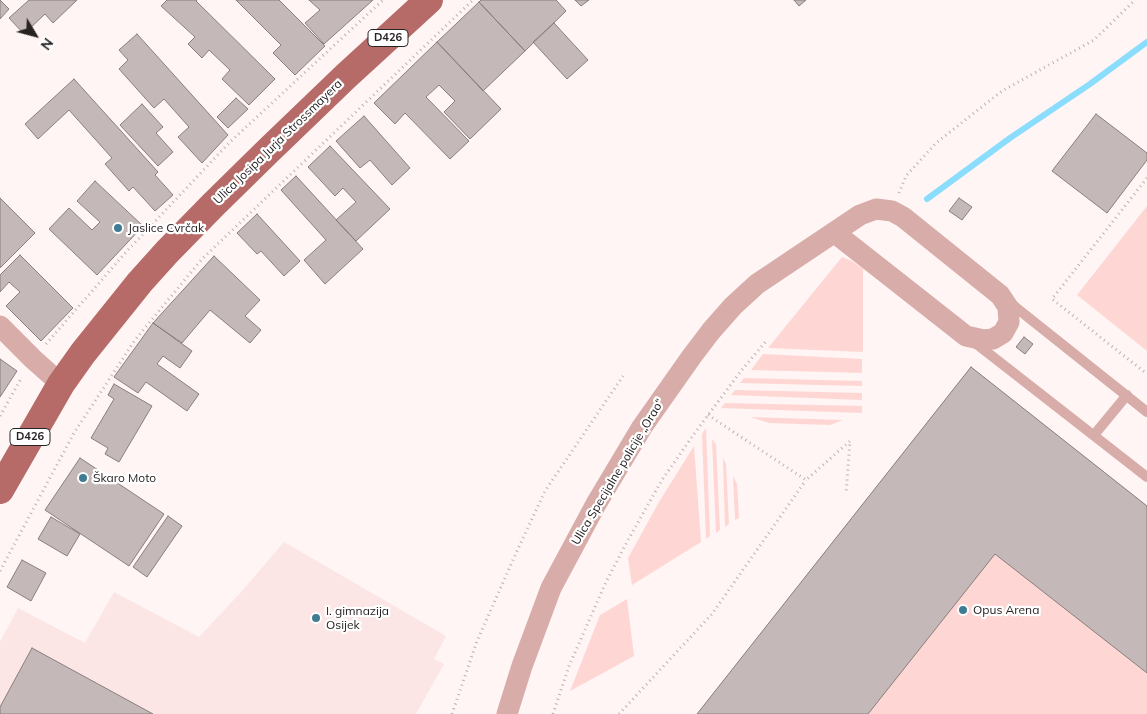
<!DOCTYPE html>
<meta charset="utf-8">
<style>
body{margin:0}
#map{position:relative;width:1147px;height:714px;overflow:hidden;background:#fff5f4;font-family:Mulish,sans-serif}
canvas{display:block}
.north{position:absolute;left:10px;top:10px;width:50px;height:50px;-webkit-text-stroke:4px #fff;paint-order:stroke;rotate:127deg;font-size:14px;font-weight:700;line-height:20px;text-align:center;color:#282323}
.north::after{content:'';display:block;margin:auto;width:18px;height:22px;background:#282323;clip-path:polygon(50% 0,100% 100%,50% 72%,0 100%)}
</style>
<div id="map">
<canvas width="1147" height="714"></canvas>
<div class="north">N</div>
</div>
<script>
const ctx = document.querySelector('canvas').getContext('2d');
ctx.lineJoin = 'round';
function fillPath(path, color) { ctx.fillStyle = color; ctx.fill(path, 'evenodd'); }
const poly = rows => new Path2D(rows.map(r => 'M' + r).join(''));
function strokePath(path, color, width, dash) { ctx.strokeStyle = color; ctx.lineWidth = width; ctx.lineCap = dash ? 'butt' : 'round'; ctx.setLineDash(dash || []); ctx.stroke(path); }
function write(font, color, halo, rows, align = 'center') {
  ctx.font = font + ' Mulish,sans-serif'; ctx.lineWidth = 4.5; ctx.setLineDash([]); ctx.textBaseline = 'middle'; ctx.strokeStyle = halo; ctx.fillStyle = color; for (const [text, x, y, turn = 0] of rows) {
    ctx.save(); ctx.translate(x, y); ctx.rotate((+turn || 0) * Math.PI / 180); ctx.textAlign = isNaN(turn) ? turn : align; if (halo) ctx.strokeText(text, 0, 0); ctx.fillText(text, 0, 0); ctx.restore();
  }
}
fillPath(poly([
 [284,542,446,636,434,659,444,664,416,714,0,714,0,642,18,608,85,643,114,592,199,637,241,592]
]), '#fbe6e5');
fillPath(poly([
 [1147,206,1147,351,1077,295],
 [842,257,852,261,863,269,863,352,768,348],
 [763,354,862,359,862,373,751,370],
 [971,367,1147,506,1147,714,697,714],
 [744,378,862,381,862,386,740,383],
 [735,390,862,393,862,400,731,395],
 [725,403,862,406,862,413,721,408],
 [750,417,843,420,830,425,769,423],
 [706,428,710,536,706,539,702,434],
 [712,439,716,445,720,530,716,533],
 [694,446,701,542,632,585,628,558,659,502],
 [723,458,726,464,729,524,725,527],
 [733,476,737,484,739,518,735,520],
 [627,599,634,656,570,691,600,615]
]), '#fed7d4');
strokePath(poly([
 [927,199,1010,138,1090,84,1147,42]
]), '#8bddfd', 6);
const building = poly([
 [0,0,9,9,0,19,0,0],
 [29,0,77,0,53,23,45,14,24,34,9,18,29,0],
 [167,0,197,0,196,1,275,79,249,105,222,79,230,70,209,50,202,58,188,44,195,37,161,6,167,0],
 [236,0,279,0,325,46,295,75,273,53,281,45,236,0],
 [309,0,373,0,324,44,305,23,320,10,309,0],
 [481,0,556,0,566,11,525,51,479,2,481,0],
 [575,0,589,0,581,6,575,0],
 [794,0,806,0,799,6,794,0],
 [479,2,525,51,483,91,437,42,479,2],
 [554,23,588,60,567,79,533,42,554,23],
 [137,34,228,135,202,163,178,137,189,127,164,99,154,108,119,69,128,60,119,50,137,34],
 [437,42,501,109,470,139,444,112,455,101,439,85,426,97,469,141,450,159,405,113,395,124,374,103,437,42],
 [74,79,158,172,155,175,173,195,155,211,133,187,129,191,105,164,112,158,69,110,38,139,25,124,74,79],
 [236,98,248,109,228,128,217,117,236,98],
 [142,104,163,127,156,133,173,152,158,166,120,125,142,104],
 [1096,114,1147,153,1147,160,1107,213,1052,171,1096,114],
 [364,116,410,168,392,185,370,160,360,168,336,141,364,116],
 [330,146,390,209,356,241,336,220,356,202,343,188,335,196,308,167,330,146],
 [296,176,363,249,325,284,304,260,326,240,281,190,296,176],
 [95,181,143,226,97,275,49,229,69,208,92,230,100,222,77,201,95,181],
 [0,198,35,233,0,268,0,198],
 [959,198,972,207,962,220,949,211,959,198],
 [257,214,300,261,284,276,261,251,257,254,237,233,257,214],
 [20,255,73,308,41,341,6,306,20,292,9,282,0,292,0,275,20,255],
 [214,256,260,300,245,316,261,330,250,343,210,310,182,343,153,323,214,256],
 [153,323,192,351,180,368,163,356,157,364,199,394,187,411,146,382,138,393,114,377,153,323],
 [1024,337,1033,344,1025,354,1016,347,1024,337],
 [0,359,17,371,0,397,0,359],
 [971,367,1147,506,1147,673,995,554,868,714,697,714,971,367],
 [114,384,152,406,119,462,105,454,108,448,91,438,114,399,108,395,114,384],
 [80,458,164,514,129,566,45,510,80,458],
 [168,516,182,526,147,577,133,567,168,516],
 [51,517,80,534,67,556,38,539,51,517],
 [22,560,46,573,31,601,7,587,22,560],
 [32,648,153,714,0,714,0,707,32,648]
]);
fillPath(building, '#c4b9b8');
strokePath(building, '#897e7d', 1);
strokePath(poly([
 [1147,178,1052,299,1147,374],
 [899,193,906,176,936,143,1002,91,1094,40,1135,0],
 [46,344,127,251,230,142,383,0],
 [708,415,806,480,850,441,846,494],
 [0,416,22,377],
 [0,571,74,433,135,340,202,259,473,0],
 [452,714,477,641,517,551,545,491,623,376],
 [553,714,569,666,606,582,628,540,662,480,694,434,741,371,767,340],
 [619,714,712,614,806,480]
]), '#bab2b1', 3, [1, 4]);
strokePath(poly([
 [1009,302,1147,412],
 [974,342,1147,477],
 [1094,435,1127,395]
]), '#d8aca9', 10);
strokePath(poly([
 [0,326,33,359,61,384],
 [507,714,522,666,551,588,596,504,642,427,692,356,711,331,733,306,757,284,860,215,876,209,892,211,903,217,1000,295,1008,307,1009,322,1003,333,993,339,984,340,966,336,835,233]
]), '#d8aca9', 21);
strokePath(poly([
 [0,490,61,384,83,353,140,282,167,252,213,205,268,151,346,76,429,0]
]), '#b66b68', 28);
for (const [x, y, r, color] of [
 [118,228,5,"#3f7b92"],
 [83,478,5,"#3f7b92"],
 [963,610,5,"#3f7b92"],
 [316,618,5,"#3f7b92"]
]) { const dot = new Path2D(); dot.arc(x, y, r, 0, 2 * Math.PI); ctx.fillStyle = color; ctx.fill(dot); strokePath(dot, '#fff', 2); }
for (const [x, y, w] of [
 [388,38,40],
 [30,437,40]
]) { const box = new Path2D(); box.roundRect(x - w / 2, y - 8.5, w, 17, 4); ctx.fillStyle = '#fff'; ctx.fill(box); strokePath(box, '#282323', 1); }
write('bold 11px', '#282323', null, [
 ["D426",388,38],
 ["D426",30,437]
]);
write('12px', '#282323', '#fff', [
 ["Ulica Josipa Jurja Strossmayera",278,142,-44],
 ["Ulica Specijalne policije „Orao“",618,472,-59]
]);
write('12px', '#282323', '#fff', [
 ["Jaslice Cvrčak",128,228],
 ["Škaro Moto",93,478],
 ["Opus Arena",973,610],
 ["I. gimnazija",326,611],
 ["Osijek",326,625]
], 'left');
</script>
